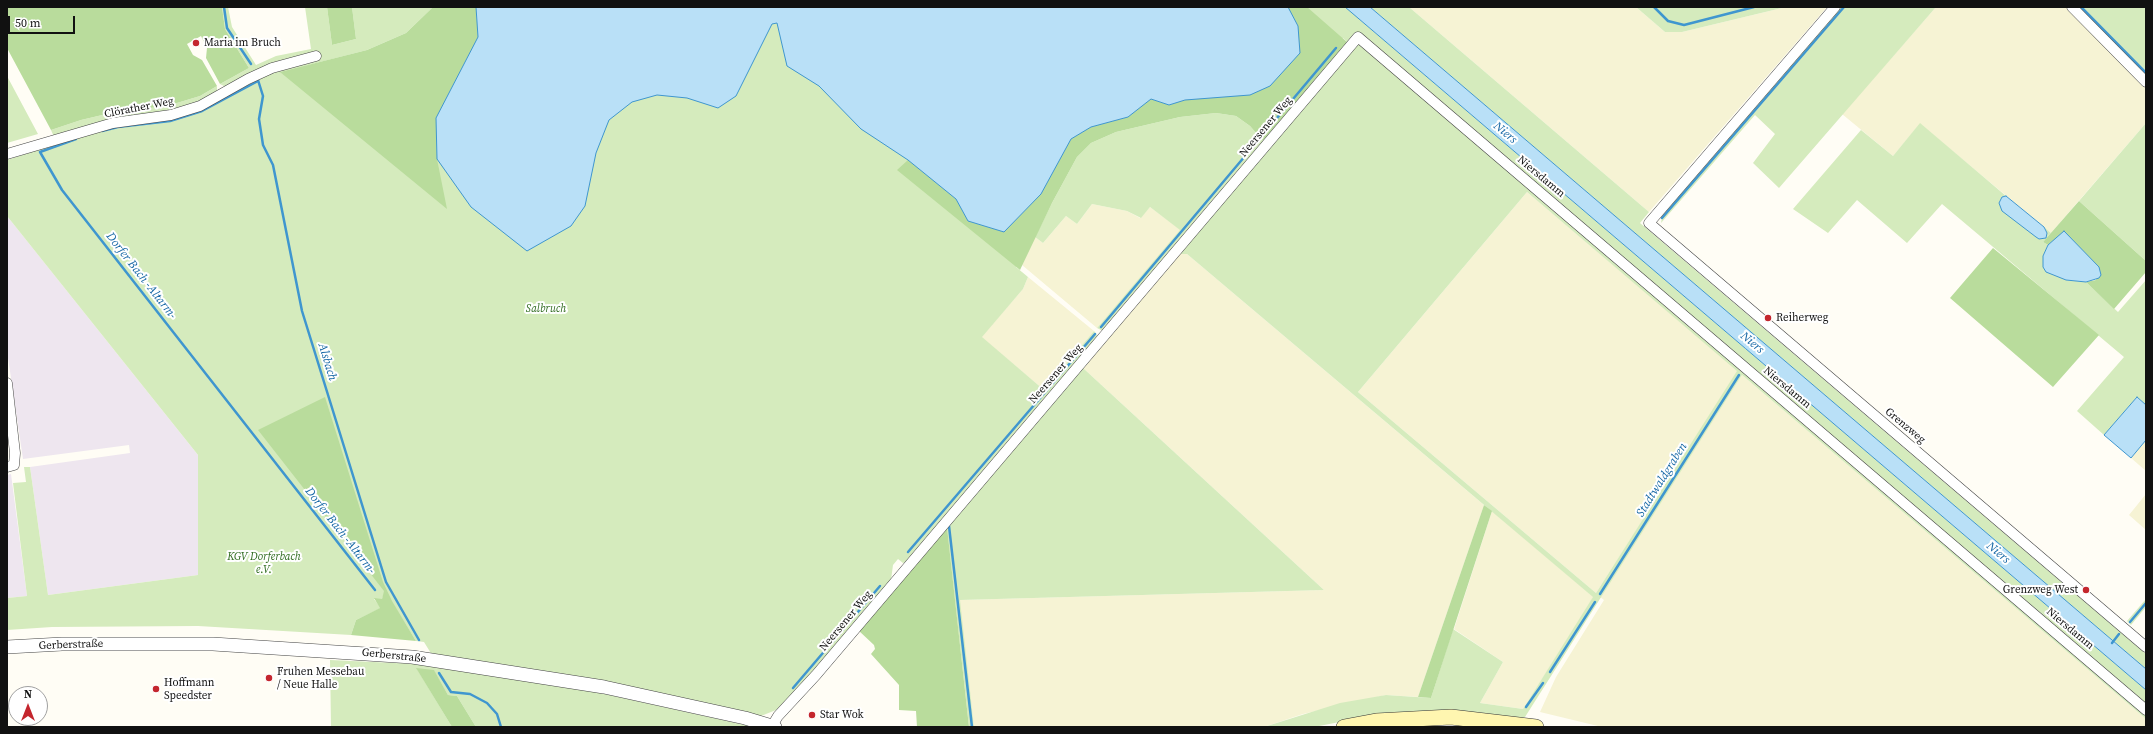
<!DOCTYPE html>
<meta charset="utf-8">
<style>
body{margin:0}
#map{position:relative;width:2153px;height:734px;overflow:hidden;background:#fffdf5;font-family:"Source Serif 4",serif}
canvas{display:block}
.frame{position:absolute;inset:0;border:8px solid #111;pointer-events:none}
.north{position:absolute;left:8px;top:686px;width:40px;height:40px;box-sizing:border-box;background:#fff;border:1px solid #a0a0a0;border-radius:50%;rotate:0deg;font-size:11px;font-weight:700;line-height:16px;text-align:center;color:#111}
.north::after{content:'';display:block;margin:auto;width:14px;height:18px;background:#c4262e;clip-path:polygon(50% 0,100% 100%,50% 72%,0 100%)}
.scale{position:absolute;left:8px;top:16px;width:67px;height:18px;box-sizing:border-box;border:2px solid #111;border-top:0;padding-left:5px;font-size:12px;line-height:14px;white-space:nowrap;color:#111;-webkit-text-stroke:3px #fff;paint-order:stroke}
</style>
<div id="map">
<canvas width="2153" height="734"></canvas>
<div class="frame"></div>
<div class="north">N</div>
<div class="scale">50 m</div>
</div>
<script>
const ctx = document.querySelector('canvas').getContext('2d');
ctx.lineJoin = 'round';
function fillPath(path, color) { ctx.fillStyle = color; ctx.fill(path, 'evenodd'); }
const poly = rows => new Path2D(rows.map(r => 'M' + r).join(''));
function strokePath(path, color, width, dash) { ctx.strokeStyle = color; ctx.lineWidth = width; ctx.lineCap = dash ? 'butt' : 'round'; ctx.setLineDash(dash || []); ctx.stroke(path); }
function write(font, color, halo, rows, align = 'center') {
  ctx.font = font + ' "Source Serif 4",serif'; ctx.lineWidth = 4; ctx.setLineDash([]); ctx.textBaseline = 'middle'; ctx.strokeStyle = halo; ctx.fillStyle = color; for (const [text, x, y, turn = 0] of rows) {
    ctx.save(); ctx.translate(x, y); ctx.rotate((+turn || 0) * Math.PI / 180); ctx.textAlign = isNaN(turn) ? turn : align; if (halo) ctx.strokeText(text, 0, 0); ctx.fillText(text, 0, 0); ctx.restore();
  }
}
fillPath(poly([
 [7,216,198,455,198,575,48,595,30,467,130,453,129,445,23,459,7,351],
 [11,474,27,596,7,598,7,475]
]), '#eee6ef');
fillPath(poly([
 [1409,7,1636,7,1665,32,1682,32,1786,7,1827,7,1649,212],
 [1936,7,2067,7,2146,87,2146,123,2051,233,1920,124,1893,156,1842,114],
 [1527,192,1738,371,1596,593,1358,392],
 [1092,204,1127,211,1140,218,1150,207,1181,230,1097,328,1022,265,1035,237,1043,243,1066,216,1077,224],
 [1180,254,1187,254,1484,505,1418,697,1386,695,1303,714,1264,727,974,727,959,600,1324,590,1083,368],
 [1028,277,1094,331,1044,390,981,337,1023,289],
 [1742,375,2146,719,2146,727,1602,727,1540,712,1556,677,1604,600,1600,597],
 [2146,440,2146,471,2131,458],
 [2146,494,2146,530,2129,515],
 [1492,511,1594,597,1523,709,1480,703,1503,662,1454,629]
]), '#f6f3d4');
fillPath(poly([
 [222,7,228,7,232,27,256,65,276,56,311,49,305,7,327,7,332,45,356,39,352,7,433,7,406,33,367,50,281,72,283,74,369,52,408,34,437,7,1357,7,1364,13,1359,19,2146,690,2146,719,1742,375,1525,717,1519,719,1484,713,1443,710,1370,716,1314,727,1264,727,1340,703,1386,695,1431,698,1453,629,1503,662,1480,703,1523,709,1593,597,1187,254,1180,254,1083,368,1324,590,960,600,974,727,969,727,947,528,858,630,862,622,1184,244,1349,53,1355,48,1349,44,1106,330,1101,330,1097,328,1180,230,1150,207,1141,218,1127,211,1092,204,1077,224,1066,216,1043,243,1035,237,1052,203,1077,157,1091,143,1116,132,1180,117,1216,113,1236,116,1250,126,1263,141,1347,42,1343,38,1261,138,1242,115,1217,110,1178,116,1110,132,1088,143,1074,157,1016,267,1028,277,1023,289,982,337,1044,390,1094,331,1097,335,1095,342,910,560,903,563,898,559,893,565,891,580,813,673,776,710,761,716,574,677,432,655,424,642,416,641,385,591,382,599,374,599,381,608,356,620,351,635,198,626,52,627,7,630,7,598,27,596,13,483,26,482,24,467,30,467,48,595,198,575,198,455,7,216,7,160,87,134,116,126,169,120,197,111,254,80,251,74,226,87,220,84,249,68,225,29],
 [1527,192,1737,371,1596,593,1358,392],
 [1370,7,1409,7,1649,212,1640,223,2146,654,2146,669],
 [1636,7,1786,7,1682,32,1665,32],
 [1840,7,1936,7,1779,188,1753,163,1775,134,1755,115,1661,223,1663,212],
 [2077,7,2146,7,2146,77],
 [7,76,38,134,7,143],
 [217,86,217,92,194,104,54,137,51,130,81,120,115,112,167,106,200,96],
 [1920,123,2006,196,2002,197,1999,203,2003,211,2039,239,2046,238,2047,233,2044,227,2051,233,2043,242,2048,245,2043,256,2066,280,2086,282,2118,312,2146,280,2146,405,2137,397,2104,435,2077,411,2124,357,1942,204,1907,243,1857,200,1828,233,1793,209,1861,130,1893,156],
 [2146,123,2146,261,2079,201],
 [2146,599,2146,607,2131,625,2127,621],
 [330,660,438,665,569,686,754,727,476,727,457,696,448,695,434,671,417,669,452,727,331,727]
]), '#d5ebbd');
fillPath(poly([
 [7,7,222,7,225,29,249,68,220,84,206,58,207,48,201,36,187,44,193,55,202,60,217,86,200,96,167,106,115,112,81,120,51,130,7,48],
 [327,7,352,7,356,39,332,45],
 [433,7,476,7,478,37,436,118,437,159,447,209,280,72,367,50,406,33],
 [1288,7,1307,7,1347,42,1263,141,1250,126,1236,116,1216,113,1180,117,1116,132,1091,143,1077,157,1052,203,1020,270,897,170,908,160,956,199,968,221,1004,232,1041,194,1071,139,1091,127,1128,117,1151,99,1169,105,1185,100,1298,26],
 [2079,201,2146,261,2146,272,2114,309,2086,282,2096,280,2099,267,2064,232,2048,245,2043,242],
 [1993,248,2099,335,2053,387,1950,298],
 [325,397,383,582,392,601,416,641,351,635,356,620,380,608,374,598,382,599,384,591,258,430],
 [1484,505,1492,511,1431,698,1418,697],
 [947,527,969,727,917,727,916,711,899,710,899,685,871,654,875,649,874,645,858,630],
 [416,668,434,670,448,695,457,696,476,727,452,727]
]), '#b9dc9c');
const water = poly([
 [476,7,1288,7,1298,26,1300,53,1270,86,1250,95,1185,100,1169,105,1151,99,1128,117,1091,127,1071,139,1041,194,1004,232,968,221,956,199,908,160,861,129,819,86,787,66,777,23,772,24,736,96,718,108,687,98,657,95,632,102,609,120,596,153,585,206,571,226,527,251,471,207,437,159,436,118,478,37,476,7],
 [1345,7,1370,7,2146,669,2146,690,1345,7],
 [2006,196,2044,227,2047,233,2046,238,2039,239,2036,237,2002,211,1999,203,2002,197,2006,196],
 [2064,231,2099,267,2101,275,2099,278,2086,282,2066,280,2046,272,2043,267,2043,256,2048,245,2064,231],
 [2137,397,2146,405,2146,440,2131,458,2104,435,2137,397]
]);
fillPath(water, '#b9e0f7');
strokePath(water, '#3f96cf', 1);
strokePath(poly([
 [224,7,227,28,251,64],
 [1654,7,1668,21,1684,25,1754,7],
 [2081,7,2146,73],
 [258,80,263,96,259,119,263,145,273,165,302,311,386,582,419,640],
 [102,131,118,127,170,121,202,111,258,81],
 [76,139,40,152,62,190,375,590],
 [1662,218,1844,7],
 [1101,327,1336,48],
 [949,526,972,727],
 [908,552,1095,334],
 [1600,594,1739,375],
 [2130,622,2146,603],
 [2112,643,2119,634],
 [1550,672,1595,602],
 [439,673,451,692,470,694,487,703,497,714,501,727],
 [793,688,880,586],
 [1526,707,1543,683]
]), '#3f96cf', 2.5);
const minor = poly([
 [1835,7,1649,223,2146,647],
 [2072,7,2146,82],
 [7,154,113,123,171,115,200,106,248,79,272,68,316,56],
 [7,383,15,453,14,465,7,467],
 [772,726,778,716,816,675,1358,37,2146,710]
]);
const tertiary = poly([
 [7,647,62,644,213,644,412,657,604,687,745,718,775,727]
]);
const secondary = poly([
 [1344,727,1376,721,1451,717,1536,727]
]);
strokePath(minor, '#444', 11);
strokePath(tertiary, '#444', 14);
strokePath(secondary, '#333', 16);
strokePath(minor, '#fff', 10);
strokePath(tertiary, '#fff', 13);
strokePath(secondary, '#fff6b0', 15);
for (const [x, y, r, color] of [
 [196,43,4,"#c4262e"],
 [1768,318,4,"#c4262e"],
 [2086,590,4,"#c4262e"],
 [269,678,4,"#c4262e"],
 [156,689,4,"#c4262e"],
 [812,715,4,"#c4262e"]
]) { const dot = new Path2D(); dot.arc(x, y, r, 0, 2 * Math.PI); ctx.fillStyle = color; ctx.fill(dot); strokePath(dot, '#fff', 1.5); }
write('11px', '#111', '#fff', [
 ["Maria im Bruch",204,43],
 ["Reiherweg",1776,318],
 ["Grenzweg West",2078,590,"right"],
 ["Fruhen Messebau",277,672],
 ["/ Neue Halle",277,685],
 ["Hoffmann",164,683],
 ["Speedster",164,696],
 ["Star Wok",820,715]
], 'left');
write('11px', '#111', '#fff', [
 ["Clörather Weg",139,108,-11],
 ["Neersener Weg",1266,127,-50],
 ["Niersdamm",1541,177,40],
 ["Neersener Weg",1056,374,-49],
 ["Niersdamm",1787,388,40],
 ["Grenzweg",1905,426,40],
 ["Neersener Weg",846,621,-50],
 ["Niersdamm",2070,629,40],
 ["Gerberstraße",71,645,-2],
 ["Gerberstraße",394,656,6]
]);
write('italic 11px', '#2f6b1f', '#fff', [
 ["Salbruch",546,309],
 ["KGV Dorferbach",264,557],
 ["e.V.",264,570]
]);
write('italic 12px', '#1768a6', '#fff', [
 ["Niers",1505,133,40],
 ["Dorfer Bach -Altarm-",141,276,52],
 ["Niers",1752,343,40],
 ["Alsbach",327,362,73],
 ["Stadtwaldgraben",1662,480,-58],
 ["Dorfer Bach -Altarm-",340,531,52],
 ["Niers",1998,553,40]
]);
</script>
